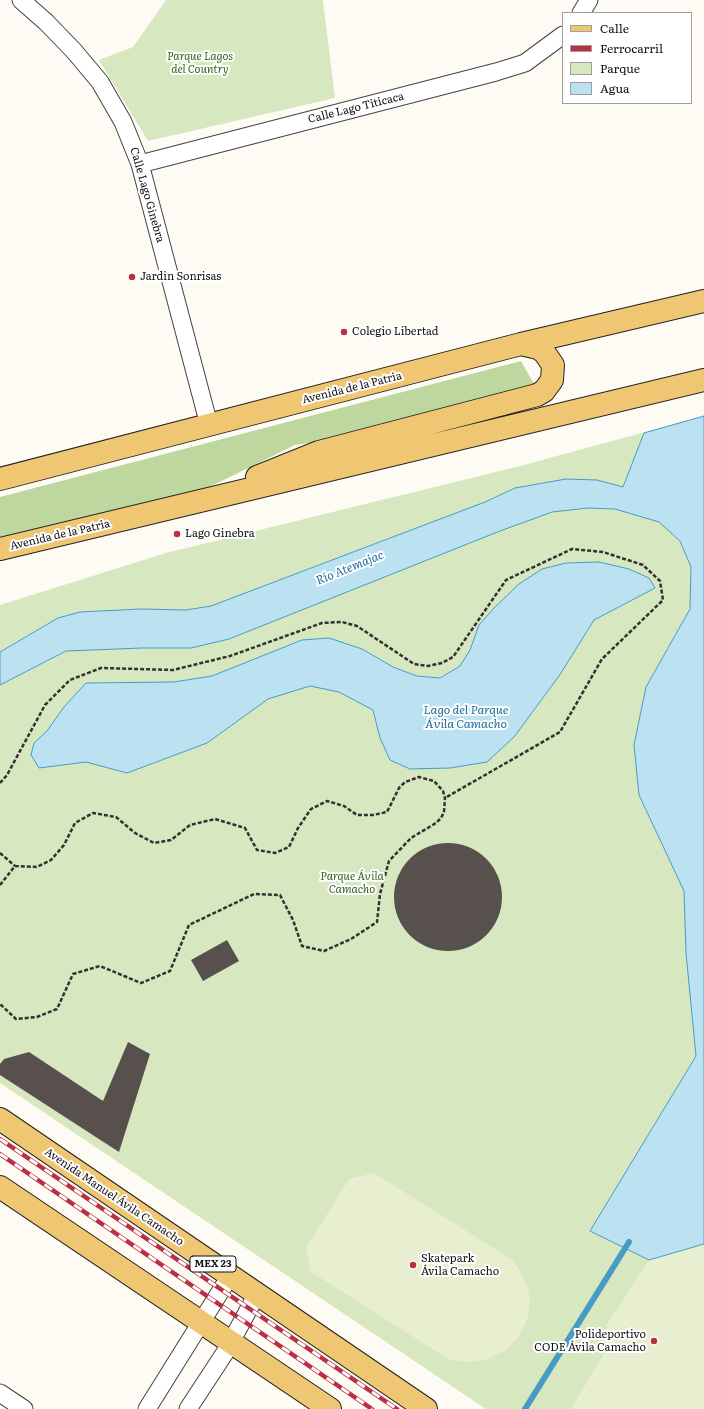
<!DOCTYPE html>
<meta charset="utf-8">
<style>
body{margin:0}
#map{position:relative;width:704px;height:1409px;overflow:hidden;background:#fefbf4;font-family:Literata,serif}
canvas{display:block}
.legend{position:absolute;left:562px;top:12px;width:130px;height:92px;box-sizing:border-box;background:#fff;border:1px solid #9f9f9f;margin:0;padding:5px 7px;list-style:none;font-size:12px;color:#101010}
.legend li{display:flex;align-items:center;gap:8px;height:20px}
.legend b{width:20px;border:1px solid #9f9f9f}
</style>
<div id="map">
<canvas width="704" height="1409"></canvas>
<ul class="legend">
<li><b style="height:5px;background:#efc773"></b>Calle</li>
<li><b style="height:5px;background:#b83041"></b>Ferrocarril</li>
<li><b style="height:11px;background:#d7e7bf"></b>Parque</li>
<li><b style="height:11px;background:#bce2f2"></b>Agua</li>
</ul>
</div>
<script>
const ctx = document.querySelector('canvas').getContext('2d');
ctx.lineJoin = 'round';
function fillPath(path, color) { ctx.fillStyle = color; ctx.fill(path, 'evenodd'); }
const poly = rows => new Path2D(rows.map(r => 'M' + r).join(''));
function strokePath(path, color, width, dash) { ctx.strokeStyle = color; ctx.lineWidth = width; ctx.lineCap = dash ? 'butt' : 'round'; ctx.setLineDash(dash || []); ctx.stroke(path); }
function write(font, color, halo, rows, align = 'center') {
  ctx.font = font + ' Literata,serif'; ctx.lineWidth = 4; ctx.setLineDash([]); ctx.textBaseline = 'middle'; ctx.strokeStyle = halo; ctx.fillStyle = color; for (const [text, x, y, turn = 0] of rows) {
    ctx.save(); ctx.translate(x, y); ctx.rotate((+turn || 0) * Math.PI / 180); ctx.textAlign = isNaN(turn) ? turn : align; if (halo) ctx.strokeText(text, 0, 0); ctx.fillText(text, 0, 0); ctx.restore();
  }
}
fillPath(poly([
 [166,0,323,0,335,98,148,141,99,60,133,47],
 [704,416,704,1409,486,1409,0,1083,0,605,166,553,520,466]
]), '#d7e7bf');
fillPath(poly([
 [521,361,535,386,449,422,295,445,193,495,0,540,0,497]
]), '#bdd79f');
fillPath(poly([
 [374,1173,511,1259,521,1272,528,1287,530,1304,527,1320,520,1335,506,1350,488,1359,468,1362,448,1359,311,1272,306,1248,349,1179],
 [704,1244,704,1409,571,1409,602,1357,607,1324,649,1260]
]), '#e7efd0');
const water = poly([
 [704,416,704,1244,649,1260,590,1231,696,1056,686,953,684,891,639,795,634,745,646,687,690,609,691,567,680,541,659,522,615,509,588,508,552,512,500,531,229,639,191,648,142,648,66,651,0,685,0,652,58,618,80,612,141,609,186,610,211,606,485,502,515,488,566,479,597,480,623,487,644,433,704,416],
 [599,562,629,569,649,578,655,588,594,620,559,676,514,737,487,762,450,768,410,769,390,760,380,738,373,710,339,692,310,686,268,699,207,743,127,773,86,762,39,768,31,755,34,743,47,731,64,707,86,683,174,682,212,676,302,640,329,638,362,649,393,667,417,676,440,678,460,666,470,650,479,625,494,608,519,584,542,569,566,563,599,562]
]);
fillPath(water, '#bce2f2');
strokePath(water, '#479cc5', 1);
strokePath(poly([
 [525,1409,629,1242]
]), '#479cc5', 6);
fillPath(poly([
 '394 897a54 54 0 1 1 108 0a54 54 0 1 1-108 0Z',
 [227,940,239,961,203,981,191,960],
 [128,1042,150,1054,119,1152,0,1075,0,1064,4,1059,29,1052,103,1101]
]), '#58504d');
const minor = poly([
 [21,0,46,22,74,51,100,82,123,122,140,164,209,425],
 [581,13,589,0],
 [140,164,496,72,525,63,563,35],
 [0,1393,24,1409],
 [147,1409,230,1276],
 [188,1409,226,1351,257,1294]
]);
const primary = poly([
 [257,477,319,452,537,395,544,391,552,380,553,365,544,352,538,348,521,344],
 [0,479,521,344,704,301],
 [0,549,704,380],
 [0,1119,426,1409],
 [0,1187,330,1409]
]);
strokePath(minor, '#434343', 19);
strokePath(primary, '#212121', 24);
strokePath(poly([
 [0,783,7,775,45,705,70,680,101,668,173,670,230,656,322,623,342,622,357,626,414,664,428,666,442,663,453,657,506,580,572,549,603,552,643,565,660,581,663,600,602,659,560,732,445,798],
 [0,853,15,866],
 [0,885,15,866,37,867,51,860,64,845,75,823,93,813,116,817,135,833,154,843,171,840,190,825,215,819,245,828,257,850,275,853,289,847,298,828,311,809,327,801,344,806,357,815,373,815,387,812,399,788,405,782,419,777,434,781,443,791,445,798,444,812,441,818,436,823,411,838,389,861,380,894,377,922,351,939,324,951,302,946,293,920,280,895,254,894,189,925,170,971,141,983,100,966,73,974,57,1009,37,1017,16,1019,0,1004]
]), '#323232', 2.5, [4, 2]);
strokePath(minor, '#fff', 17);
strokePath(primary, '#efc773', 22);
const rail = poly([
 [0,1139,397,1409],
 [0,1154,372,1409]
]);
strokePath(rail, '#b83041', 4.5);
strokePath(rail, '#fff', 3, [9]);
for (const [x, y, r, color] of [
 [132,277,4,"#b83041"],
 [344,332,4,"#b83041"],
 [177,534,4,"#b83041"],
 [413,1265,4,"#b83041"],
 [654,1341,4,"#b83041"]
]) { const dot = new Path2D(); dot.arc(x, y, r, 0, 2 * Math.PI); ctx.fillStyle = color; ctx.fill(dot); strokePath(dot, '#fff', 1.5); }
for (const [x, y, w] of [
 [213,1264,46]
]) { const box = new Path2D(); box.roundRect(x - w / 2, y - 8, w, 16, 3); ctx.fillStyle = '#fff'; ctx.fill(box); strokePath(box, '#101010', 1); }
write('bold 10px', '#101010', null, [
 ["MEX 23",213,1264]
]);
write('italic 11px', '#366424', '#fff', [
 ["Parque Lagos",200,57],
 ["del Country",200,70],
 ["Parque Ávila",352,877],
 ["Camacho",352,890]
]);
write('11px', '#101010', '#fff', [
 ["Calle Lago Titicaca",356,108,-14],
 ["Calle Lago Ginebra",147,195,74],
 ["Avenida de la Patria",352,388,-14],
 ["Avenida de la Patria",60,535,-13],
 ["Avenida Manuel Ávila Camacho",114,1197,34]
]);
write('11px', '#101010', '#fff', [
 ["Jardin Sonrisas",140,277],
 ["Colegio Libertad",352,332],
 ["Lago Ginebra",185,534],
 ["Skatepark",421,1259],
 ["Ávila Camacho",421,1272],
 ["Polideportivo",646,1335,"right"],
 ["CODE Ávila Camacho",646,1348,"right"]
], 'left');
write('italic 12px', '#206f9b', '#fff', [
 ["Río Atemajac",350,568,-22],
 ["Lago del Parque",466,710],
 ["Ávila Camacho",466,724]
]);
</script>
